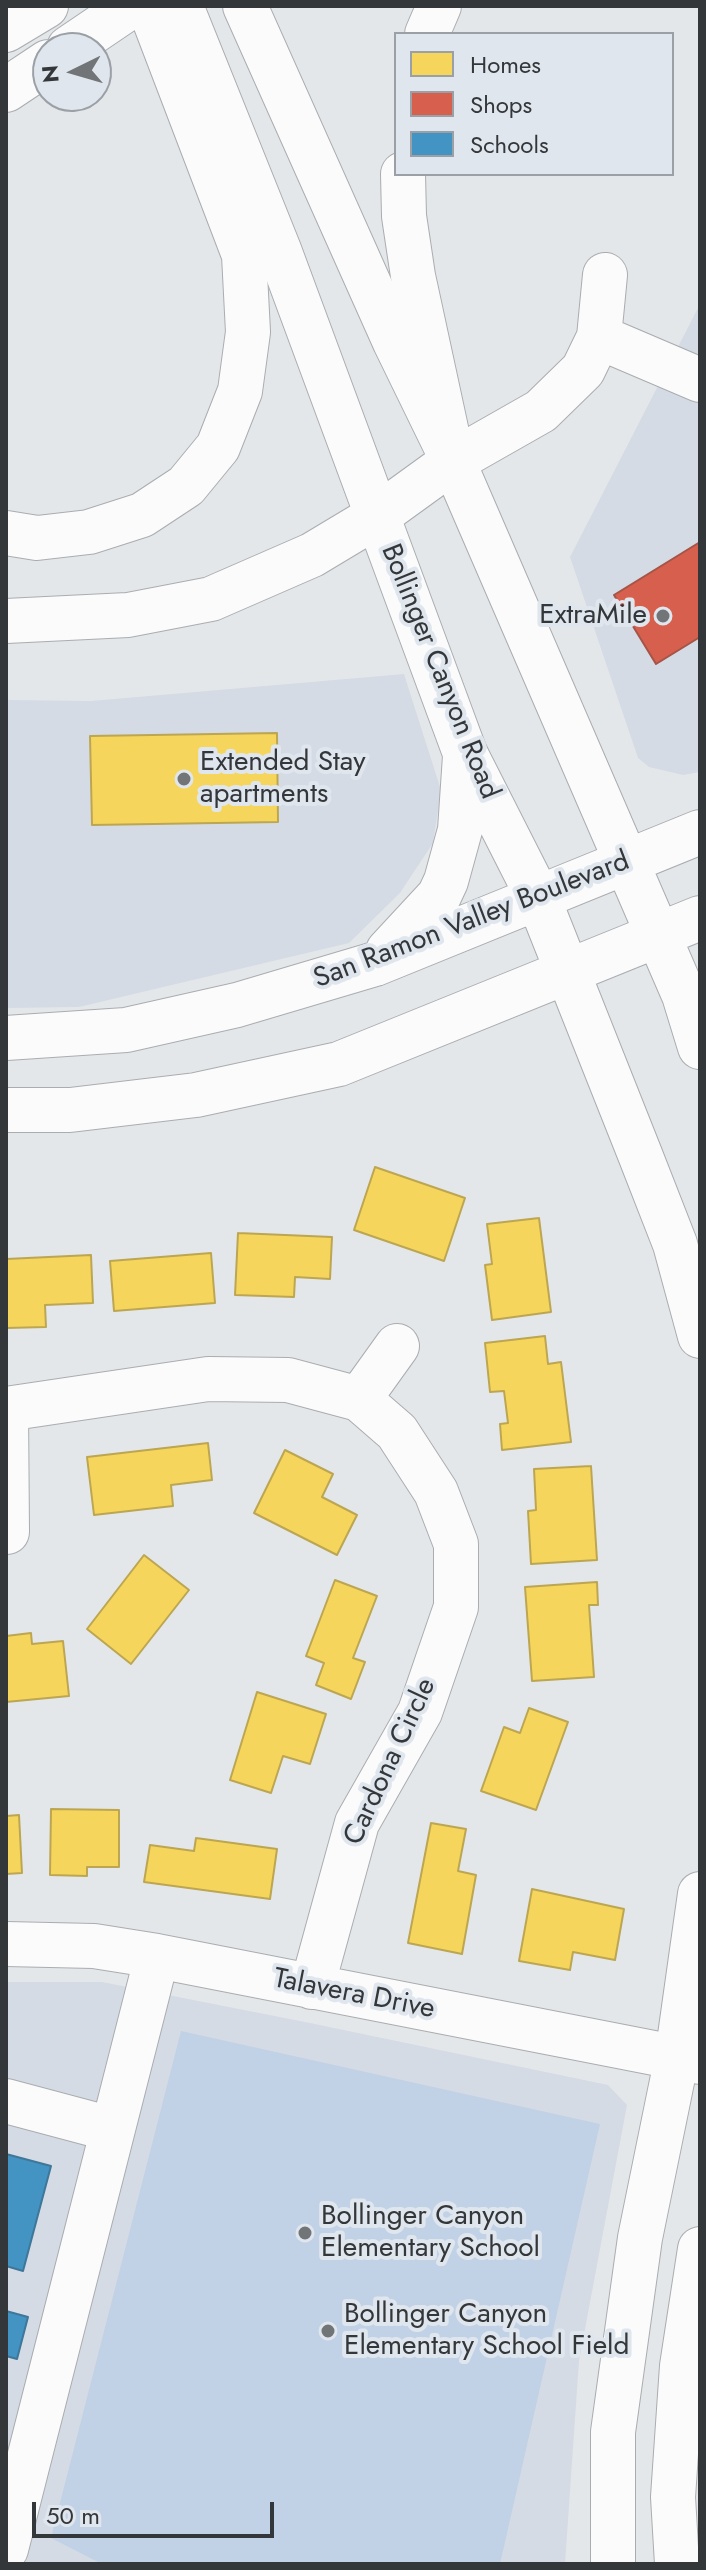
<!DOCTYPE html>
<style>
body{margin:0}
#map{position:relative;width:706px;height:2570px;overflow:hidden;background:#e4e7ea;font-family:Jost,sans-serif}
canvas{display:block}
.frame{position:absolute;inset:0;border:8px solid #34373a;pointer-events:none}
.legend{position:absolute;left:394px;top:32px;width:280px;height:144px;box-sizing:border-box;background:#e0e6ee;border:2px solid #9ba0a6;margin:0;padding:10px 14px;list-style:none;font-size:24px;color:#34373a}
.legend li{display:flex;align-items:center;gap:16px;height:40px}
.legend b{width:40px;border:2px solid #9ba0a6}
.north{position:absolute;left:32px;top:32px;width:80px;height:80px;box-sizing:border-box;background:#e0e6ee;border:2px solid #9ba0a6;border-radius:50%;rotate:265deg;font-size:22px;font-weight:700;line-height:32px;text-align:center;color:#34373a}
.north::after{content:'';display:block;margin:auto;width:28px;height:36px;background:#727578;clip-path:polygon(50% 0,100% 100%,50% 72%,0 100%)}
.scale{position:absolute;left:32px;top:2502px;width:242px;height:36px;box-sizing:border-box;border:4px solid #34373a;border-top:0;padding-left:10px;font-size:24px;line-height:28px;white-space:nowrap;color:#34373a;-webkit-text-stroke:6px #e0e6ee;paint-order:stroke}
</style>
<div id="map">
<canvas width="706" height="2570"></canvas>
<div class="frame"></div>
<ul class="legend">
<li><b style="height:22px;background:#f6d55c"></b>Homes</li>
<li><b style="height:22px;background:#d6604d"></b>Shops</li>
<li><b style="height:22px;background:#4393c3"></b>Schools</li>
</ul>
<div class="north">N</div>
<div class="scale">50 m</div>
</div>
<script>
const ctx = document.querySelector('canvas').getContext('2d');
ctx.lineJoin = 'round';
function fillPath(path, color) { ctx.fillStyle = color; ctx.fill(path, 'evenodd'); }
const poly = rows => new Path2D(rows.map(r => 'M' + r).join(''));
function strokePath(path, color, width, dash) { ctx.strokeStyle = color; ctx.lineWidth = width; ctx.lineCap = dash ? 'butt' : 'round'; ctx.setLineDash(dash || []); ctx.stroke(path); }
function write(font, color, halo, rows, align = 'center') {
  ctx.font = font + ' Jost,sans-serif'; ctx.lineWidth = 8; ctx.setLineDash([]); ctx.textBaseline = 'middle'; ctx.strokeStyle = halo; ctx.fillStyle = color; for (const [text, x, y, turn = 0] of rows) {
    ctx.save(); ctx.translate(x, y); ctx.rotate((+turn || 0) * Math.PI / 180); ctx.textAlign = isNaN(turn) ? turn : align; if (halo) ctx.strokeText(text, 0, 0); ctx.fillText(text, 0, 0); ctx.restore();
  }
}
fillPath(poly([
 [700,304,700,772,683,775,649,767,638,758,570,557],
 [404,674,441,790,433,843,400,893,349,943,79,1007,6,1008,6,700,91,701],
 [6,1982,102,1982,310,2023,608,2085,627,2105,579,2361,565,2564,6,2564]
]), '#d4dbe4');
fillPath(poly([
 [181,2031,600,2124,500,2564,102,2564,51,2538]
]), '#c1d1e6');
const homes = poly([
 [277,733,278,822,92,825,90,736,277,733],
 [375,1167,465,1198,444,1261,354,1230,375,1167],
 [539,1218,551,1312,492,1320,485,1265,492,1264,487,1224,539,1218],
 [238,1233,332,1237,330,1279,295,1277,294,1297,235,1295,238,1233],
 [211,1253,215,1303,114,1311,110,1261,211,1253],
 [91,1255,93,1303,45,1305,46,1327,6,1328,6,1259,91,1255],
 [545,1336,548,1364,561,1362,571,1442,502,1450,500,1424,508,1423,504,1391,490,1392,485,1343,545,1336],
 [208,1443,212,1480,171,1485,173,1506,94,1515,87,1457,208,1443],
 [285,1450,333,1474,322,1497,357,1515,337,1555,254,1513,285,1450],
 [591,1466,597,1560,531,1564,528,1511,536,1510,534,1469,591,1466],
 [144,1555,189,1590,131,1664,87,1629,144,1555],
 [335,1580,377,1596,353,1658,365,1662,351,1699,316,1685,324,1663,306,1656,335,1580],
 [597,1582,598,1605,589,1605,594,1677,532,1681,525,1587,597,1582],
 [31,1633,32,1644,63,1641,69,1696,6,1702,6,1636,31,1633],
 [257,1692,326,1714,310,1764,283,1756,271,1793,230,1780,257,1692],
 [529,1708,568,1722,536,1810,481,1791,504,1727,520,1733,529,1708],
 [51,1809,119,1810,119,1867,87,1867,87,1876,50,1875,51,1809],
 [19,1815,22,1873,6,1874,6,1816,19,1815],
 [431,1823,466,1829,458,1871,476,1875,462,1954,408,1943,431,1823],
 [196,1838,277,1849,270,1899,144,1882,150,1845,194,1851,196,1838],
 [532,1889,624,1909,615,1960,573,1952,570,1970,519,1961,532,1889]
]);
fillPath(homes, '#f6d55c');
strokePath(homes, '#bca652', 2);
const shops = poly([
 [700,542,700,637,656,664,614,595,700,542]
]);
fillPath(shops, '#d6604d');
strokePath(shops, '#a55447', 2);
const schools = poly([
 [6,2154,51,2166,23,2271,6,2266,6,2154],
 [6,2311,28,2317,17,2359,6,2356,6,2311]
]);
fillPath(schools, '#4393c3');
strokePath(schools, '#3e779a', 2);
const minor = poly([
 [599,337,700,380],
 [453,461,541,411,583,370,599,337,605,275],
 [359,1399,397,1346],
 [6,1409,208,1379,288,1380,359,1399,397,1432,436,1492,456,1544,456,1607,420,1712,357,1823,312,1987],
 [6,1409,7,1532],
 [6,1944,94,1946,157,1956,700,2062],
 [6,2101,111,2129],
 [6,2549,157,1956]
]);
const major = poly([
 [181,6,279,250,465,753,537,895,641,1157,675,1244,700,1336],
 [245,6,395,342,453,461,684,995,700,1047],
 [388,951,439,896,446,881,460,830,465,756],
 [6,1038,126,1030,237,1005,375,964,700,832],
 [6,1110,70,1110,196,1095,339,1064,700,918],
 [613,2564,613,2432,640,2238,677,2057,700,1894],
 [677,2564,673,2497,682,2366,700,2249]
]);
const highway = poly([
 [6,30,46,6],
 [427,34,439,6],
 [69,48,131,6],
 [6,90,48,62],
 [6,533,37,538,89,532,142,515,186,486,218,447,240,391,248,332,244,255,149,6],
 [6,621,128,615,211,599,312,555,377,516,453,461,413,276,404,216,403,174]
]);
strokePath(minor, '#aaadaf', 46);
strokePath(major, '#aaadaf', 46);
strokePath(highway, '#aaadaf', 46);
strokePath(minor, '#fbfbfc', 44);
strokePath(major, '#fbfbfc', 44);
strokePath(highway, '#fbfbfc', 44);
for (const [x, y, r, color] of [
 [663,616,8,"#727578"],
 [184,779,8,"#727578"],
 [305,2233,8,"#727578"],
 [328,2331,8,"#727578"]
]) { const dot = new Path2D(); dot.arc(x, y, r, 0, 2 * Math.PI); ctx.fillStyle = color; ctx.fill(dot); strokePath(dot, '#e0e6ee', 3); }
write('28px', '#34373a', '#e0e6ee', [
 ["ExtraMile",647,616,"right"],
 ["Extended Stay",200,763],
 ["apartments",200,795],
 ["Bollinger Canyon",321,2217],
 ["Elementary School",321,2249],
 ["Bollinger Canyon",344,2315],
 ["Elementary School Field",344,2347]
], 'left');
write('28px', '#34373a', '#e0e6ee', [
 ["Bollinger Canyon Road",439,672,68],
 ["San Ramon Valley Boulevard",472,921,-21],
 ["Cardona Circle",391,1762,-65],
 ["Talavera Drive",354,1995,11]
]);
</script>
